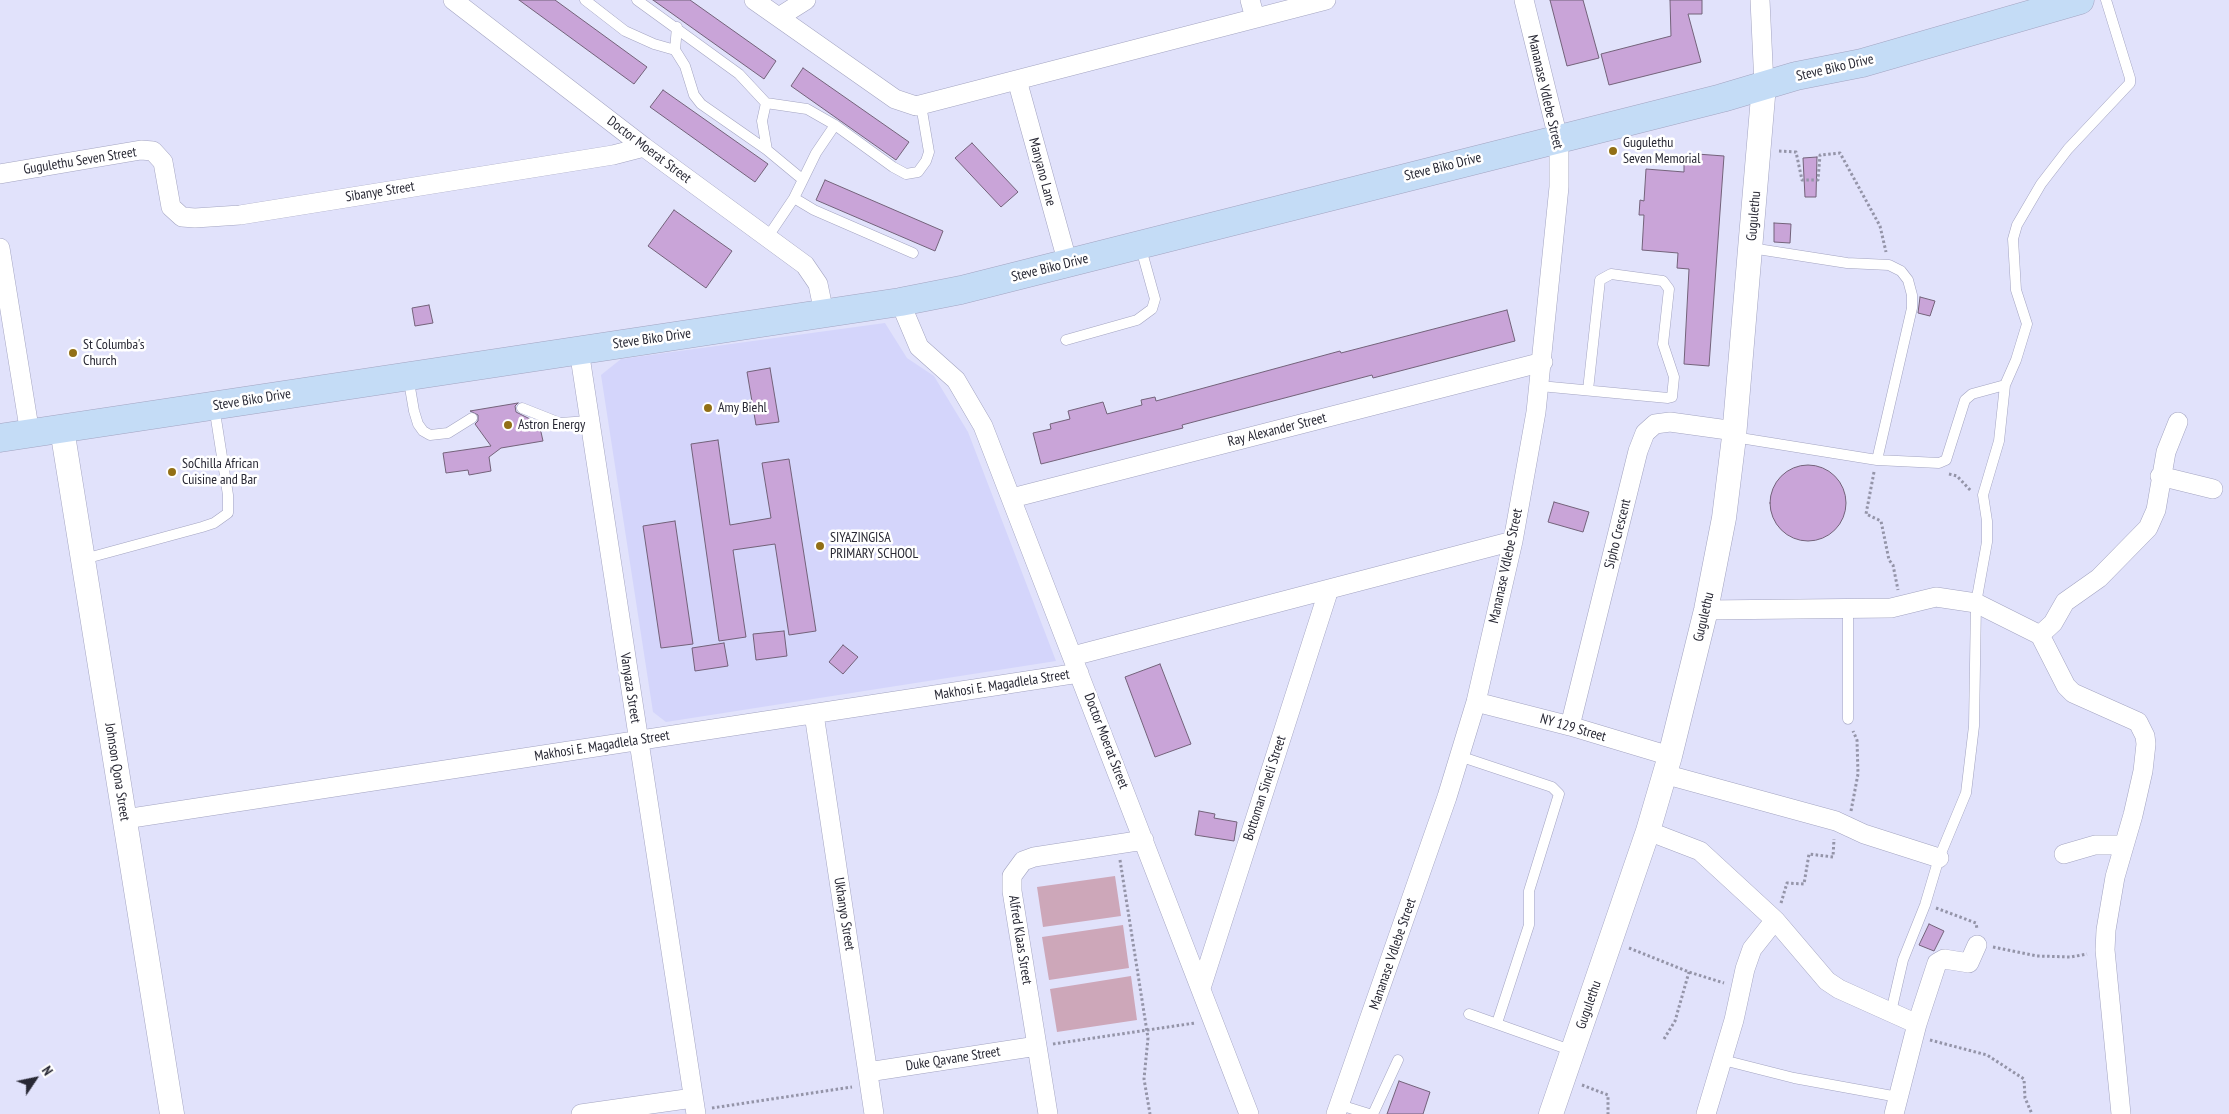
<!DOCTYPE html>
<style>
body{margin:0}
#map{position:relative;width:2229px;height:1114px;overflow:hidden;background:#e1e2fb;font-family:"PT Sans Narrow",sans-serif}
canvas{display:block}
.north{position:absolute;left:10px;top:1054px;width:50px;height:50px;-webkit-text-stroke:4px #fff;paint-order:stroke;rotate:56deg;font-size:14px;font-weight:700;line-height:20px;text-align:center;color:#282834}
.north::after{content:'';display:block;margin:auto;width:18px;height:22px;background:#282834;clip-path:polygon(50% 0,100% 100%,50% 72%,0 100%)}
</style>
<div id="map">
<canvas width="2229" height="1114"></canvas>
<div class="north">N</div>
</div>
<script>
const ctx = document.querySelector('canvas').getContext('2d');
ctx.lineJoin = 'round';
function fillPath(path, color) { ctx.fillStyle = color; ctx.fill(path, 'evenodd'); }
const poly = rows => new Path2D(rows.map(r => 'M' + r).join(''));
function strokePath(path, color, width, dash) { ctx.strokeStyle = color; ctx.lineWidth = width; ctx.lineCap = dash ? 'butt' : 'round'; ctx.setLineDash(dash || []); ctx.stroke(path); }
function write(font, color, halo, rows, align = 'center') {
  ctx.font = font + ' "PT Sans Narrow",sans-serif'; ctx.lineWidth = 5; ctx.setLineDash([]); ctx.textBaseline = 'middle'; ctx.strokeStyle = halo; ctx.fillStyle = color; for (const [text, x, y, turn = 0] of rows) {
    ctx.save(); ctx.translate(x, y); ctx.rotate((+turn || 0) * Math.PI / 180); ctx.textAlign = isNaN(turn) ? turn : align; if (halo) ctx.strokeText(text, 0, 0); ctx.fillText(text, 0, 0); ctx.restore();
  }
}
fillPath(poly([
 [885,323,907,358,934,376,968,432,1056,661,666,722,653,712,601,375,621,359]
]), '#d4d5fb');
fillPath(poly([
 [1115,876,1121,916,1043,927,1037,887],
 [1123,925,1129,968,1049,980,1042,937],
 [1131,976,1137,1020,1057,1032,1050,989]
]), '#cda7b9');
const building = poly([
 [519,0,555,0,647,67,634,84,519,0],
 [653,0,690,0,776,61,764,79,653,0],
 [1550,0,1583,0,1599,58,1567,66,1550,0],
 [1670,0,1702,0,1702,14,1688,14,1701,62,1609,85,1601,54,1671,36,1670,0],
 [803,68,909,142,896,160,791,86,803,68],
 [663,90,768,164,755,182,650,107,663,90],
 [972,143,1018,192,1001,207,955,158,972,143],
 [1697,154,1724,156,1709,366,1684,364,1689,269,1677,268,1678,253,1642,250,1644,215,1639,215,1640,200,1644,201,1646,169,1684,172,1684,163,1697,164,1697,154],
 [1817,157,1816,197,1805,197,1803,158,1817,157],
 [825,180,943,231,935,251,816,200,825,180],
 [674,210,732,251,706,288,648,246,674,210],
 [1774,223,1791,224,1790,243,1774,242,1774,223],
 [1920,297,1935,301,1930,316,1918,313,1920,297],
 [429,305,433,323,415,326,412,308,429,305],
 [1507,310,1515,341,1373,378,1372,375,1182,425,1183,428,1041,464,1033,433,1051,429,1050,424,1070,419,1068,411,1103,402,1107,414,1142,405,1141,400,1155,397,1156,401,1340,351,1341,353,1507,310],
 [770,368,779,422,756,425,747,372,770,368],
 [518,403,515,406,516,412,530,419,541,432,543,441,501,448,489,457,491,471,469,475,468,470,446,473,443,453,491,446,475,424,478,421,478,415,470,411,518,403],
 [718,440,730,525,771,518,762,463,789,459,816,631,789,635,775,544,733,550,746,637,719,641,691,444,718,440],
 '1770 503a38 38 0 1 1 76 0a38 38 0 1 1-76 0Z',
 [1554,502,1589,512,1583,532,1548,522,1554,502],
 [675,521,693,644,661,648,643,526,675,521],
 [784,631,787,656,756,660,753,634,784,631],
 [724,643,728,666,695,671,692,648,724,643],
 [843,645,858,657,843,674,829,662,843,645],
 [1160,664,1191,744,1155,757,1125,677,1160,664],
 [1199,811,1215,814,1214,818,1237,822,1234,841,1195,835,1199,811],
 [1929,924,1944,931,1934,951,1919,945,1929,924],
 [1399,1081,1430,1092,1423,1114,1387,1114,1399,1081]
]);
fillPath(building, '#c9a4d8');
strokePath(building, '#73627a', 1);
const service = poly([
 [585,0,625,31,654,44,675,50,685,66,694,95,701,104,767,150],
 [637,0,739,74,766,103,807,109,835,125,893,167,906,174,918,172,926,161,929,152,921,105],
 [675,50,677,27],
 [766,103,762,121,767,150,802,179],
 [794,198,816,153,835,125],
 [767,238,794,198,814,210,913,253],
 [1066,340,1137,320,1152,309,1155,299,1140,245],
 [408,376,414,411,418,424,423,431,430,435,448,433,472,418],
 [1540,386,1668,398,1672,397,1674,377,1663,344,1669,289,1663,281,1611,274,1600,280,1588,390],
 [522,408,560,423,589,421],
 [1734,437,1877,460,1912,308,1912,295,1908,280,1901,271,1889,265,1847,263,1751,248],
 [1877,460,1939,463,1946,460,1965,400,1972,394,2005,385,2016,360,2027,324,2016,290,2013,239,2017,225,2041,184,2068,149,2130,83,2130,78,2106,0],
 [84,559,202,527,214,523,228,513,228,495,214,406],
 [1848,607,1848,719],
 [1459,756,1552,787,1559,794,1529,891,1529,925,1497,1023],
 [1891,1012,1903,960,1925,905,1939,858,1966,793,1974,726,1976,603,1987,542,1987,521,1983,495,1999,441,2005,385],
 [1469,1014,1573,1051],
 [1723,1060,1794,1078,1898,1097],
 [1340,1105,1369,1114],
 [1373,1114,1398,1060]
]);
const minor = poly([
 [453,0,644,147,805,265,818,284,824,313],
 [754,0,895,99,916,106,1326,0],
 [1250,0,1255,18],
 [1760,0,1764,85],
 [779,17,806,0],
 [1017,80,1068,264],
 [0,174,141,150,153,151,163,162,171,207,182,217,195,218,240,215,613,155,644,147],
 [0,248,30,434],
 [900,302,919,347,956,380,983,426,1249,1114],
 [579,350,696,1114],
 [2160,476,2213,489],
 [1012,498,1543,362],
 [1706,610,1891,608,1936,597,1976,603,2040,635,2066,686,2073,693,2138,722,2145,736,2146,744,2143,771,2133,815,2115,877,2106,930,2105,950,2121,1114],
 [2040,635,2053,623,2065,602,2099,578,2148,528,2156,510,2166,452,2178,422],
 [1073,656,1513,541],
 [1476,702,1570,726,1670,756],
 [814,714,874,1114],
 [1570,726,1638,451,1645,433,1655,424,1670,422,1735,431],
 [1664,774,1836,821,1864,834,1939,858],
 [125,819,1079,673],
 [1648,831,1700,851,1775,920,1827,981,1839,989,1917,1024],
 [2064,854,2095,845,2123,845],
 [1201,988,1329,589],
 [868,1072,1037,1046],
 [581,1114,693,1098],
 [1048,1114,1012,891,1012,876,1023,861,1034,857,1144,840],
 [1336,1114,1447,797,1476,702,1513,541,1536,412,1559,187,1559,152,1558,138,1524,0],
 [1706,1114,1734,1020,1745,969,1752,949,1775,920],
 [1894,1114,1917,1024,1937,963,1944,959,1969,963,1977,945]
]);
const tertiary = poly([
 [62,429,172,1114],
 [1551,1114,1648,831,1670,756,1706,610,1724,518,1734,437,1764,85]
]);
const secondary = poly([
 [0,438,900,302,961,290,1722,98,1796,76,1862,63,2080,0]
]);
strokePath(service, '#a3a4c1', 11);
strokePath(minor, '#a3a4c1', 20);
strokePath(tertiary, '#a3a4c1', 25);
strokePath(secondary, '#a3a4c1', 29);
strokePath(poly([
 [1779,151,1796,152,1802,180,1818,180,1820,155,1840,153,1880,226,1886,252],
 [1874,472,1866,514,1881,521,1889,560,1893,565,1898,590],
 [1949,474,1957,476,1971,491],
 [1851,811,1858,774,1857,740,1853,731],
 [1120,860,1148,1038,1144,1079,1150,1114],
 [1781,903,1787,883,1804,884,1809,854,1833,857,1834,839],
 [1936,908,1976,923,1977,929],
 [1993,947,2037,956,2071,957,2087,954],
 [1629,948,1689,972,1724,983],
 [1664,1039,1675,1021,1689,972],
 [1930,1040,1987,1055,2024,1079,2025,1098,2032,1114],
 [1053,1044,1195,1023],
 [1582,1085,1608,1095,1608,1114],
 [712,1108,852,1087]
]), '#9494a8', 3, [2.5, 2.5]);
strokePath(service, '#fff', 10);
strokePath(minor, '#fff', 19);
strokePath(tertiary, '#fff', 24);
strokePath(secondary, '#c4dcf6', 28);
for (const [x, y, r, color] of [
 [1613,151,5,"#926f16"],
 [73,353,5,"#926f16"],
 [708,408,5,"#926f16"],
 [508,425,5,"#926f16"],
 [172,472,5,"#926f16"],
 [820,546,5,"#926f16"]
]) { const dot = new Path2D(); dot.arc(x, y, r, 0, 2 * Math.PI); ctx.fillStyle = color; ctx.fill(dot); strokePath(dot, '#fff', 2); }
write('14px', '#282834', '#fff', [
 ["Steve Biko Drive",1835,68,-13],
 ["Mananase Vdlebe Street",1545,92,77],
 ["Doctor Moerat Street",649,150,37],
 ["Gugulethu Seven Street",80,161,-9],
 ["Steve Biko Drive",1443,167,-14],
 ["Manyano Lane",1042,172,75],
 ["Sibanye Street",380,192,-9],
 ["Gugulethu",1754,216,-85],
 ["Steve Biko Drive",1050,268,-14],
 ["Steve Biko Drive",652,339,-8],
 ["Steve Biko Drive",252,400,-9],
 ["Ray Alexander Street",1277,430,-14],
 ["Sipho Crescent",1618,534,-76],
 ["Mananase Vdlebe Street",1506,566,-78],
 ["Gugulethu",1704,617,-77],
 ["Makhosi E. Magadlela Street",1002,685,-9],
 ["Vanyaza Street",630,688,81],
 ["NY 129 Street",1573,728,16],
 ["Doctor Moerat Street",1106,741,69],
 ["Makhosi E. Magadlela Street",602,746,-9],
 ["Johnson Qona Street",117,772,81],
 ["Bottoman Sineli Street",1265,788,-72],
 ["Ukhanyo Street",844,914,81],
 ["Alfred Klaas Street",1020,940,81],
 ["Mananase Vdlebe Street",1393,954,-71],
 ["Gugulethu",1589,1005,-71],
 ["Duke Qavane Street",953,1059,-9]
]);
write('14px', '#282834', '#fff', [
 ["Gugulethu",1623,143],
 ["Seven Memorial",1623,159],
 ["St Columba's",83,345],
 ["Church",83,361],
 ["Amy Biehl",718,408],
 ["Astron Energy",518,425],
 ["SoChilla African",182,464],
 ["Cuisine and Bar",182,480],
 ["SIYAZINGISA",830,538],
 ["PRIMARY SCHOOL",830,554]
], 'left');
</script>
